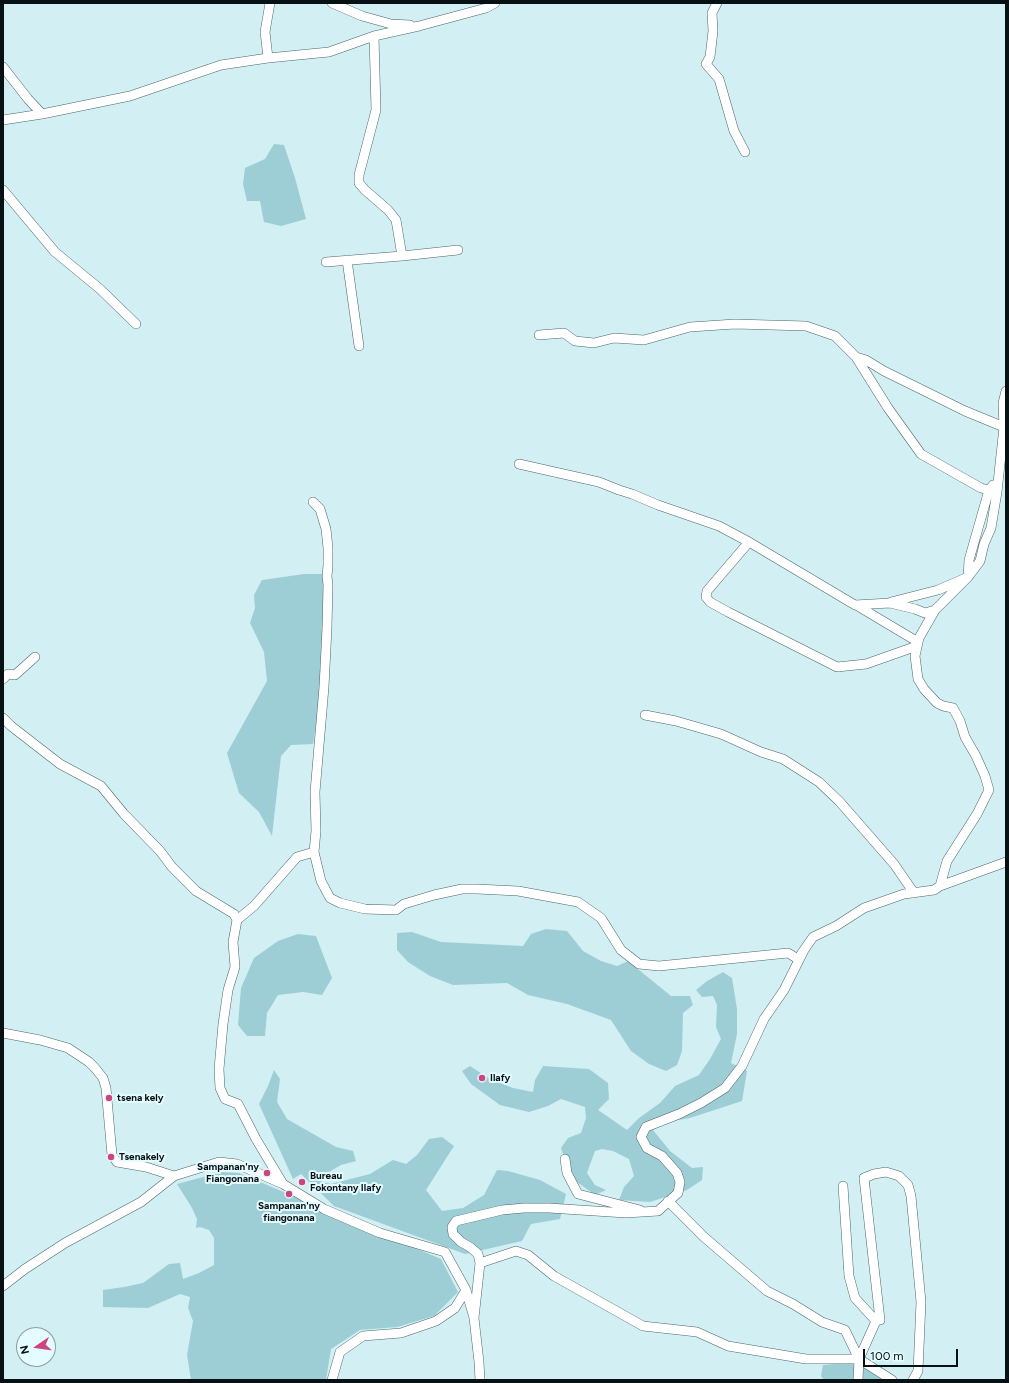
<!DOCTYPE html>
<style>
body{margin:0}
#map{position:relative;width:1009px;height:1383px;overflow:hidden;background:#d2eff4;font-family:Figtree,sans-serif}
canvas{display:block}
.frame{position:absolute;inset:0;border:4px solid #071113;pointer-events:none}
.north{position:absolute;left:16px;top:1327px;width:40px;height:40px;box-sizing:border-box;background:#e4fbff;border:1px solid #8c9da1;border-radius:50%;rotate:257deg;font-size:11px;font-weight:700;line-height:16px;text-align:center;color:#071113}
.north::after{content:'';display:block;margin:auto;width:14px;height:18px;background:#ce447e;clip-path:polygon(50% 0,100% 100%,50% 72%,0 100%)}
.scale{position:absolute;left:863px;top:1349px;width:95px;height:18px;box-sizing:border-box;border:2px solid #071113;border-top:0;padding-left:5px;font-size:12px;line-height:14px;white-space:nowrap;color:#071113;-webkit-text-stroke:3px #e4fbff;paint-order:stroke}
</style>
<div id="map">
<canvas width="1009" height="1383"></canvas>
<div class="frame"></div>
<div class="north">N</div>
<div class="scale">100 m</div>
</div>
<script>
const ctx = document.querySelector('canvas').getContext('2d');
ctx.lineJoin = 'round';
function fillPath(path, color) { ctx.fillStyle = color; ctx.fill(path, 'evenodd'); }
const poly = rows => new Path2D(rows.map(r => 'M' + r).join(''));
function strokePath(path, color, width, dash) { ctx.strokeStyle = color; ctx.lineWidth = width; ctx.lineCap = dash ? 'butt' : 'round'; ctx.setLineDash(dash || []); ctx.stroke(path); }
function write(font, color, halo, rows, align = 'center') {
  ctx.font = font + ' Figtree,sans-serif'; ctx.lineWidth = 4; ctx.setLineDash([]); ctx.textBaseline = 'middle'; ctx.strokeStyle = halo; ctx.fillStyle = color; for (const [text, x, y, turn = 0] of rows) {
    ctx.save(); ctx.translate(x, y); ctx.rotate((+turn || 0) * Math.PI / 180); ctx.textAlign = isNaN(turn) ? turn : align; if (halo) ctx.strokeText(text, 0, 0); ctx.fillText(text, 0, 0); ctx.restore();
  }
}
fillPath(poly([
 [274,144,284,145,295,178,306,219,281,226,264,222,260,201,247,201,243,184,245,168,265,159],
 [304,574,324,574,321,691,313,744,291,745,281,756,272,836,259,812,239,793,227,753,267,681,264,652,250,623,255,608,254,595,262,580],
 [546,929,567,931,583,951,601,961,617,966,628,961,671,996,690,996,693,1005,683,1013,682,1051,677,1065,666,1071,649,1064,631,1051,611,1020,567,1004,528,995,507,983,453,985,430,976,408,962,397,950,397,933,412,932,441,942,523,946,531,934],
 [298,934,316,936,332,978,322,995,303,992,278,995,267,1013,265,1036,247,1036,238,1025,241,988,254,958,278,941],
 [723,972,732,978,737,1009,737,1034,731,1063,747,1071,742,1101,690,1118,667,1122,653,1130,670,1151,692,1168,703,1167,702,1180,687,1190,650,1202,619,1200,624,1187,634,1176,629,1159,613,1151,602,1149,595,1151,587,1173,595,1185,606,1190,595,1195,573,1179,567,1166,561,1148,568,1138,581,1133,586,1118,585,1107,561,1099,548,1106,529,1112,500,1105,471,1084,462,1071,470,1066,490,1079,513,1088,533,1092,535,1080,543,1066,589,1069,608,1083,609,1099,598,1110,627,1130,639,1118,660,1103,675,1086,699,1075,710,1059,721,1039,716,1027,717,1005,713,996,702,997,696,990,707,981],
 [274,1070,280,1079,277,1102,287,1119,336,1147,353,1151,356,1161,341,1165,329,1172,318,1174,322,1182,331,1184,370,1174,393,1160,406,1164,417,1155,429,1139,442,1137,454,1146,426,1190,442,1211,463,1208,484,1195,497,1170,508,1171,540,1180,566,1194,560,1219,531,1224,522,1241,465,1254,334,1206,301,1174,293,1179,259,1104,268,1086],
 [222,1172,239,1173,441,1259,458,1292,434,1316,397,1327,360,1330,331,1349,326,1380,191,1380,187,1355,193,1321,188,1308,190,1297,180,1294,148,1308,103,1307,103,1290,124,1287,143,1283,169,1264,180,1263,183,1279,199,1273,214,1265,214,1238,209,1230,200,1227,196,1228,197,1219,192,1208,177,1184],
 [847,1363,862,1366,885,1380,824,1380,821,1376,823,1365]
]), '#9dced6');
const minor = poly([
 [332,3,362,16,391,24,410,25],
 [717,3,712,13,713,31,710,57,706,64,719,79,734,131,745,152],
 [374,36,376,110,359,175,359,183,365,190,388,210,396,220,402,256,458,250],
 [268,58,265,32,270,3],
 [3,67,28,99,42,114,130,96,221,65,268,58,329,52,374,36,419,26,486,8,495,3],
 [3,120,42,114],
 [3,190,55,252,100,289,136,324],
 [347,260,359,346],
 [326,262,402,256],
 [539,335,564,333,575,341,594,343,614,338,644,340,690,327,735,324,806,326,835,336,856,357,866,360,884,371,965,411,1004,427,997,492,991,528,984,544,980,561,968,577,935,610,919,638,915,656,918,679,924,689,937,703,943,706,953,708,960,721,965,737,976,756,985,776,989,790,977,814,947,861,940,886],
 [856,357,888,408,921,454,981,488,989,490],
 [1004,427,1003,403,1006,391],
 [519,464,599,482,619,490,632,494,658,505,719,526,749,542,855,605,890,603,915,609,925,613,935,610],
 [313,502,320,509,326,529,328,548,328,565,327,576,328,585,327,628,324,687,315,792,316,831,314,852,321,881,330,898,340,903,365,909,396,910,404,904,434,895,462,889,477,889,518,891,578,902,601,918,621,950,639,964,659,966,788,953,798,959,804,950],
 [749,542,707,591,706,597,710,602,728,612,837,667,866,664,917,646],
 [891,602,938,590,968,577,969,560,989,490,993,485],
 [856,605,918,642],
 [3,679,8,674,15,675,35,657],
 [645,715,676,721,721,734,761,752,783,759,819,782,839,801,894,864,914,893],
 [3,718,11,726,60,764,101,786,124,814,160,851,172,867,196,891,234,914,237,920,233,942,235,967,228,990,223,1024,219,1069,220,1088,225,1099,238,1104,256,1139,283,1184],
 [237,920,254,906,297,857,314,852],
 [3,1033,40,1040,68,1048,89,1062,95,1068,103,1078,106,1088,112,1155,117,1162,146,1167,174,1176,219,1162,237,1164,283,1184,324,1209,380,1233,445,1252,466,1290,474,1318,479,1362,480,1380],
 [565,1159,567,1173,578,1194,640,1210],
 [843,1186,849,1276,855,1298,876,1321,880,1320,864,1178,874,1174,886,1172,899,1176,908,1185,911,1196,921,1302,918,1371,913,1380],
 [668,1201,704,1237,767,1291,793,1304,822,1322,845,1330,859,1359,892,1380],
 [480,1263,516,1251,528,1255,554,1276,643,1326,697,1332,728,1346,806,1359,859,1359],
 [3,1286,25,1269,65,1243,141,1202,174,1176],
 [474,1318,480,1263,478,1254,470,1247,461,1242,453,1234,452,1227,456,1221,502,1210,524,1208,549,1208,626,1213,658,1211,678,1193,680,1182,677,1173,662,1156,647,1148,641,1137,646,1127,679,1114,701,1103,725,1088,742,1066,764,1019,784,990,804,950,813,937,836,926,864,908,904,894,934,890,940,886,1006,862],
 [332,1380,340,1352,363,1336,401,1333,436,1321,455,1308,466,1290],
 [858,1380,859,1359,876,1321]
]);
strokePath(minor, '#4c6569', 10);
strokePath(minor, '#fff', 9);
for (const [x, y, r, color] of [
 [482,1078,4,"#ce447e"],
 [109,1098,4,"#ce447e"],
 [111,1157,4,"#ce447e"],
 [267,1173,4,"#ce447e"],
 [302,1182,4,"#ce447e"],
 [289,1194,4,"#ce447e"]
]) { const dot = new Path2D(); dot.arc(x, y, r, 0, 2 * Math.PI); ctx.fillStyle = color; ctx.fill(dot); strokePath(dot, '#e4fbff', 1.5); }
write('bold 10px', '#071113', '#e4fbff', [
 ["Ilafy",490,1078],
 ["tsena kely",117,1098],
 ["Tsenakely",119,1157],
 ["Sampanan'ny",259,1167,"right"],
 ["Fiangonana",259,1179,"right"],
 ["Bureau",310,1176],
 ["Fokontany Ilafy",310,1188],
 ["Sampanan'ny",289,1206,"center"],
 ["fiangonana",289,1218,"center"]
], 'left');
</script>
